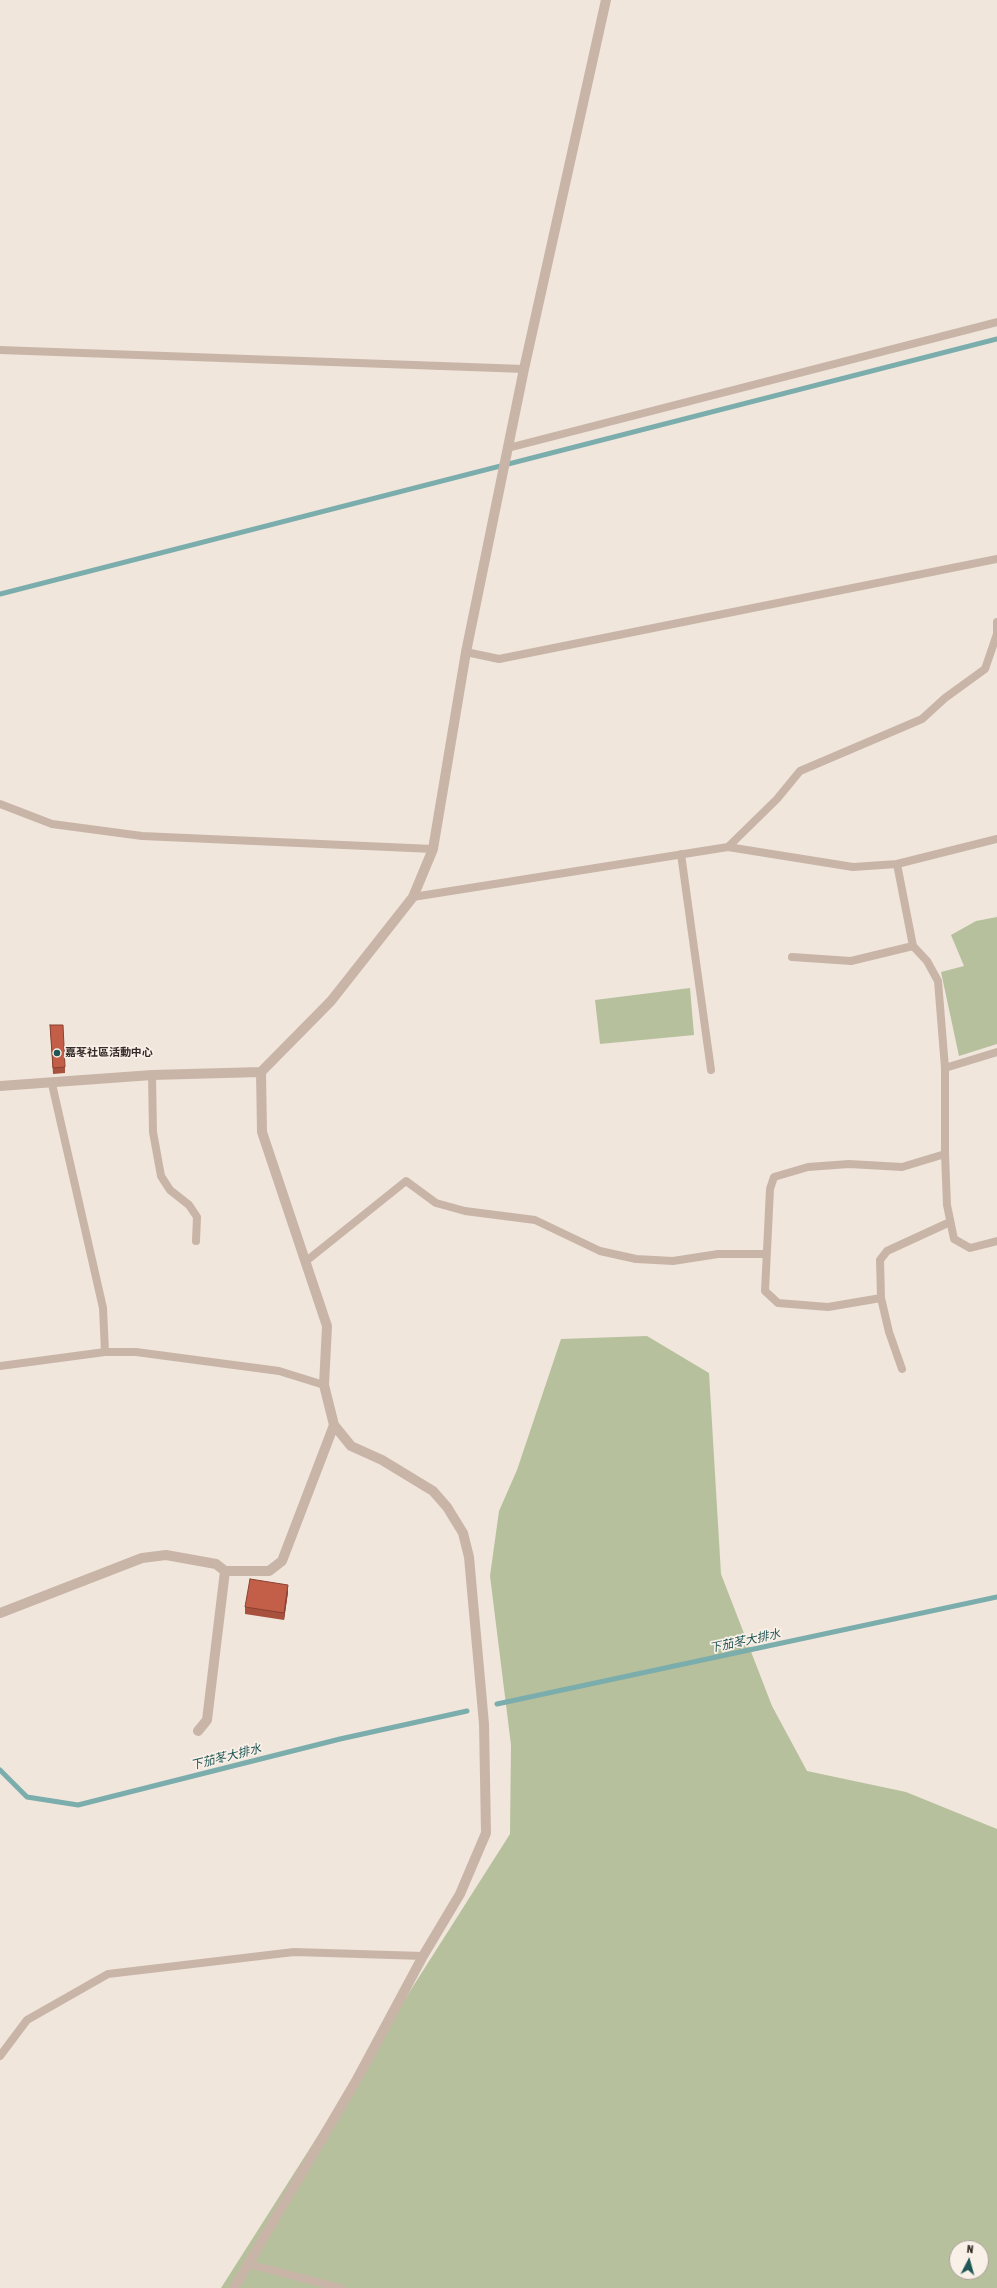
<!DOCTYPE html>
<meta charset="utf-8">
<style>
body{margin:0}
#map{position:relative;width:997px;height:2288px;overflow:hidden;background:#f1e6dc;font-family:"Asap Condensed",sans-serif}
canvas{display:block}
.north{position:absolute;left:949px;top:2240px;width:40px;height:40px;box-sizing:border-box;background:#f9f0e8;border:1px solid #aba19b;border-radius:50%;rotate:6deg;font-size:11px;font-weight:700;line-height:16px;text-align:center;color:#362b28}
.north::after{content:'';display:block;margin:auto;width:14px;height:18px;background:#1f5656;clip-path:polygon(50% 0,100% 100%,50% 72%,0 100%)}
</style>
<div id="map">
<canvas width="997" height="2288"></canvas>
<div class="north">N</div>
</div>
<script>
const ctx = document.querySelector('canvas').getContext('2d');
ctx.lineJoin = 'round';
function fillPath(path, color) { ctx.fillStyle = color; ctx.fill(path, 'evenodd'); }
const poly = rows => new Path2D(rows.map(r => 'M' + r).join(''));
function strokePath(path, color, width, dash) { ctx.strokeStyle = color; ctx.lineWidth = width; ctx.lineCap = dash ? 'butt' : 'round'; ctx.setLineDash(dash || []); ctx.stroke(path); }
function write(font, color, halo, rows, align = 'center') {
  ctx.font = font + ' "Asap Condensed","Noto Sans TC",sans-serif'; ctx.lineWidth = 3.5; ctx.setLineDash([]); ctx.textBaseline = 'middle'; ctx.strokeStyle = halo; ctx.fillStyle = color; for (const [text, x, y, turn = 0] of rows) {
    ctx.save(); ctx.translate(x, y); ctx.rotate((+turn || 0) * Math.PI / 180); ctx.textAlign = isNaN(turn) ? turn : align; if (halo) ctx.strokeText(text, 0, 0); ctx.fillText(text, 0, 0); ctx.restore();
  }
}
fillPath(poly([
 [997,917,997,1044,959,1056,941,972,964,966,951,935,976,921],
 [690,988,694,1035,600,1044,595,1000],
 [647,1336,709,1373,721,1574,772,1706,807,1771,906,1792,997,1829,997,2288,221,2288,510,1834,511,1745,490,1576,499,1511,517,1470,561,1339],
 [957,2248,981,2248,981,2272,957,2272]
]), '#b6c09c');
strokePath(poly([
 [0,594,997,339],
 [497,1704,997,1597],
 [0,1770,27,1797,78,1805,340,1739,467,1711]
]), '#7badac', 5);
strokePath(poly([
 [0,350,524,369],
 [508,448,997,322],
 [466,652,499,659,997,559],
 [0,804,52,824,142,836,433,849],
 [728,847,777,799,800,771,922,719,945,698,985,669,997,634,997,622],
 [681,854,711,1070],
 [897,864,913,946,927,961,938,981,945,1068,945,1154,947,1205,954,1239,970,1248,997,1241],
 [413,897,728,847,853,867,897,864,997,839],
 [792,957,851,961,913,946],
 [945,1068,997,1052],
 [152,1075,153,1132,161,1176,170,1190,189,1205,197,1217,196,1241],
 [52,1084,103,1308,105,1352],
 [305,1262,406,1181,436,1203,465,1211,535,1220,600,1251,636,1259,673,1261,718,1254,766,1254],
 [881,1298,828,1307,778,1303,765,1291,770,1189,774,1177,808,1167,849,1164,902,1167,945,1154],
 [0,1366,105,1352,136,1352,279,1371,324,1385],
 [902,1369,889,1332,881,1298,880,1260,887,1251,950,1222],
 [0,2056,27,2020,108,1974,294,1952,423,1956],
 [248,2264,341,2288]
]), '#c9b5a8', 8);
strokePath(poly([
 [0,1613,142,1558,166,1555,216,1564,225,1571,269,1571,282,1561,334,1425],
 [198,1731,207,1720,225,1571]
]), '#c9b5a8', 10);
strokePath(poly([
 [0,1086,152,1075,261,1072,331,1001,413,897,433,849,466,652,524,369,606,0],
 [234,2288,356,2081,423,1956,460,1894,486,1833,484,1724,469,1557,463,1533,447,1507,433,1491,382,1460,351,1446,334,1425,324,1385,327,1326,262,1132,261,1072]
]), '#c9b5a8', 10);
fillPath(poly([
 [50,1025,65,1067,65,1073,53,1074],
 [288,1592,284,1620,245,1614,245,1607]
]), '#a8513e');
fillPath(poly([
 [288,1585,288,1592,284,1620,284,1613]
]), '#884232');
const building = poly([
 [50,1025,63,1025,65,1067,53,1068,50,1025],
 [250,1579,288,1585,284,1613,245,1607,250,1579]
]);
fillPath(building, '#c35e48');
strokePath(building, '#884232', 1);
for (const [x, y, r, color] of [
 [57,1053,4,"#1f5656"]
]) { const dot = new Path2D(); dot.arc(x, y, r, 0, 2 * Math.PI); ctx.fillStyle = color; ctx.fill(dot); strokePath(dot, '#f9f0e8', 1.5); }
write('bold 11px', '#362b28', '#f9f0e8', [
 ["嘉苳社區活動中心",65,1053]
], 'left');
write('italic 12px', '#1f5656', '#f9f0e8', [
 ["下茄苳大排水",745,1641,-12],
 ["下茄苳大排水",226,1757,-14]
]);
</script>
